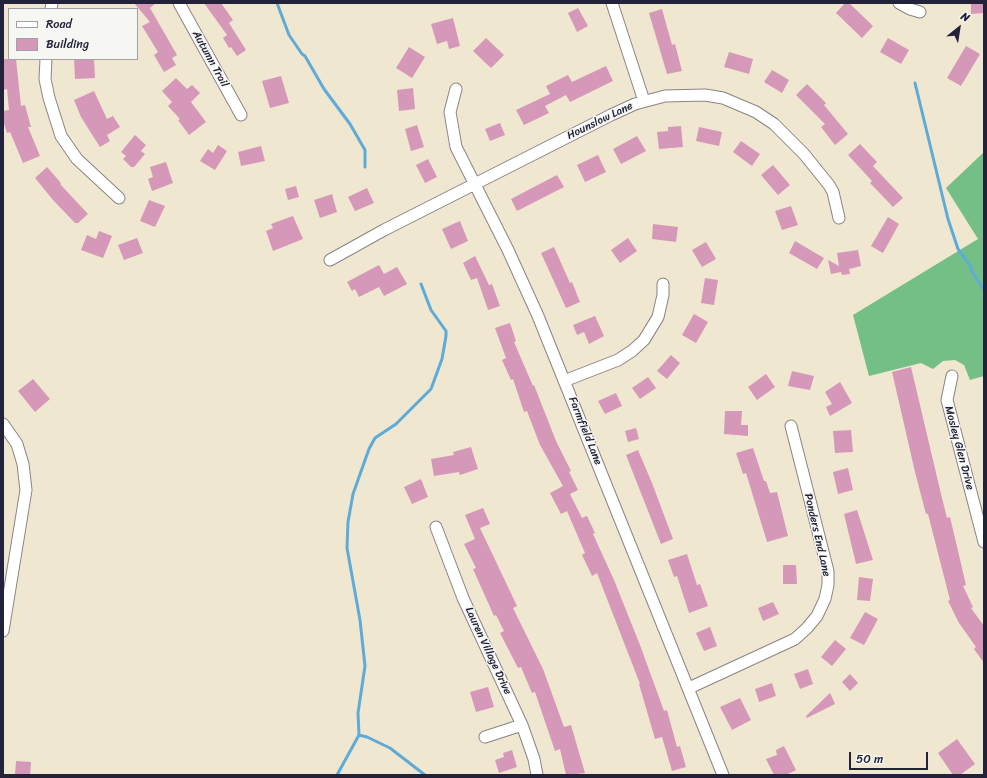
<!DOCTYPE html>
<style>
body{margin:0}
#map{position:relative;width:987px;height:778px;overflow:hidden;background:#f0e7d1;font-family:Sriracha,sans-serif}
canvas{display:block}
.frame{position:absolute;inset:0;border:4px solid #22223b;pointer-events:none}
.legend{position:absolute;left:8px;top:8px;width:130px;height:52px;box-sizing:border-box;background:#f6f6f2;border:1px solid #a1a1a9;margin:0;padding:5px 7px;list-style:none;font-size:12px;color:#22223b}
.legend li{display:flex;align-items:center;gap:8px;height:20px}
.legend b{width:20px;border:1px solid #a1a1a9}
.north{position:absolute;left:939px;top:8px;width:40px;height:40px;-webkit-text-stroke:3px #f6f6f2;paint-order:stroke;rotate:30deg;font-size:11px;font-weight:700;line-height:16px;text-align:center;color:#22223b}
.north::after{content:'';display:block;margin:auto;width:14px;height:18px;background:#22223b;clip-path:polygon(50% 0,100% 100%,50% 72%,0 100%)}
.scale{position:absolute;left:849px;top:752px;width:79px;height:18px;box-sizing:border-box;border:2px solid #22223b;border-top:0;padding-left:5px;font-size:12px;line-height:14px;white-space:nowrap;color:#22223b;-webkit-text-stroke:3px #f6f6f2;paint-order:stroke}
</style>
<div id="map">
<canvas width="987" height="778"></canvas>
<div class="frame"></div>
<ul class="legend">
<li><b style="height:5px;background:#fff"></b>Road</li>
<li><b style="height:11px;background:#d598b9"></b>Building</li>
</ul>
<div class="north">N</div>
<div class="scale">50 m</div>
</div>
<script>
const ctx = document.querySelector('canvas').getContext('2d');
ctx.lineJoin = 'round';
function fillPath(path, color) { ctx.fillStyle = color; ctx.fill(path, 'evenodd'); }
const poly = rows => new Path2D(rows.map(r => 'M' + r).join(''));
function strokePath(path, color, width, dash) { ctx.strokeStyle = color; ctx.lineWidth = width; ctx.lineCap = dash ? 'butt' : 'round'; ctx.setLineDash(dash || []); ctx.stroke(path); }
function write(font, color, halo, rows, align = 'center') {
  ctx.font = font + ' Sriracha,sans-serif'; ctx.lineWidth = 3; ctx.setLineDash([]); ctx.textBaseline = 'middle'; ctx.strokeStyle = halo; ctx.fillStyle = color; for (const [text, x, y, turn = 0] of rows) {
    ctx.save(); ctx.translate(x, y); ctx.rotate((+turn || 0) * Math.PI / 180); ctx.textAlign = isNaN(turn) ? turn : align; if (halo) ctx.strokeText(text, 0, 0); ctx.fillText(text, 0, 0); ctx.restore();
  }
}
fillPath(poly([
 [984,152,984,376,970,380,964,365,955,360,943,361,933,369,921,363,869,376,853,315,978,239,946,188]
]), '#74bf86');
strokePath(poly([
 [277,3,289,35,302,54,305,56,324,89,350,124,365,150,365,167],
 [915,83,948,219,958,249,971,267,971,270,984,290],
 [359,735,367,737,390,748,425,775],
 [337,775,359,735,358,713,365,666,360,620,347,548,348,522,353,494,369,449,375,438,396,424,431,389,442,359,446,336,446,331,431,310,421,284]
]), '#5eabd7', 3);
fillPath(poly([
 [134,3,156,3,150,8,177,55,172,58,176,65,164,72,154,55,158,52,142,26,150,22],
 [204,3,221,3,233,20,229,23,246,50,237,56,231,47,229,48,223,38,227,35],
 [845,3,849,3,873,26,862,38,836,13],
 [971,3,984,3,984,13,971,14],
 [578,8,588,26,577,32,568,13],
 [662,9,672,45,675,44,682,71,667,74,649,13],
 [453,18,460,46,449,49,447,41,437,44,431,24],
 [486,38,504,55,491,68,473,51],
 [888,38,909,50,901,64,880,52],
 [966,46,980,54,961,86,947,78],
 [409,47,425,57,412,78,396,68],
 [729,52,753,59,749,74,724,67],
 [3,59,16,59,21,106,25,105,31,127,28,127,40,156,23,163,10,132,7,133,3,120,3,111,9,110,7,89,3,90],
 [74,59,94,59,95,78,75,79],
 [606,66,613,81,570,102,566,95,545,106,549,113,524,125,516,110,550,94,546,86,568,75,572,82],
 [772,70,789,80,782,93,764,82],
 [281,76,289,103,270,108,262,81],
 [176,78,187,89,192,85,200,93,191,102,206,122,189,135,178,120,180,119,168,106,172,102,162,91],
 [807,84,826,103,824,105,848,134,835,145,821,127,825,124,796,95],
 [413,88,415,109,399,111,397,90],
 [94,91,107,119,113,116,120,127,107,135,110,141,100,147,81,117,74,100],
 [500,123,505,135,490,141,485,129],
 [417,125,424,147,411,151,405,129],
 [681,126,683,147,659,149,657,132,668,131,668,127],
 [699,127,722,132,719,146,696,141],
 [135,135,146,145,141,151,145,154,134,167,131,167,123,159,126,156,121,152],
 [637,136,646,151,621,164,613,149],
 [741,141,760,154,752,166,733,152],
 [860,144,877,162,873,166,903,198,893,207,870,183,872,181,848,155],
 [218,145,227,151,215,170,200,161,208,149,213,153],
 [261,146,265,161,241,166,238,152],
 [598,155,606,172,585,182,577,165],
 [428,159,437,177,425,183,416,165],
 [166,162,173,183,152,191,148,179,153,177,150,167],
 [773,165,790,185,778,195,761,175],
 [47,167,61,183,60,184,88,214,78,223,75,223,53,200,35,178],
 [557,175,564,187,517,211,511,199],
 [296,186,299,197,288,200,285,189],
 [367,188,374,203,355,211,348,197],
 [332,194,337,212,320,218,314,200],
 [149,200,165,206,155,227,140,221],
 [791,206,798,225,782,230,775,211],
 [293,216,303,239,273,251,266,231,273,228,271,224],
 [888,217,899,224,883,253,871,246],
 [460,221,468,241,451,249,442,229],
 [653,224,678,227,676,242,652,239],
 [99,231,112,236,103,258,81,250,87,235,96,239],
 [137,238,143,253,124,260,118,245],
 [628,238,637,251,620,263,611,250],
 [795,241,824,258,817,269,789,253],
 [706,242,716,259,702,267,692,250],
 [554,247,570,283,572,282,580,302,566,308,541,253],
 [858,250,861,266,849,269,850,274,842,275,841,272,831,274,828,260,839,266,837,253],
 [475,256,489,285,492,284,500,306,488,310,477,278,471,280,463,263],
 [379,265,384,274,397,267,407,284,384,296,379,287,359,297,355,289,352,291,347,282],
 [705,278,718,280,714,305,701,303],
 [694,314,708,322,696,343,682,335],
 [595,316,604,336,589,344,584,332,577,335,573,325],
 [510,323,516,341,514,342,533,386,534,385,556,441,571,471,569,472,578,490,570,494,582,518,587,516,595,533,593,534,614,580,640,645,664,711,667,710,677,747,680,746,686,767,672,771,662,737,655,739,639,684,640,684,597,573,592,576,582,555,585,553,567,511,561,514,550,493,563,486,540,445,527,411,524,412,513,379,511,380,502,360,506,358,495,328],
 [671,355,680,363,667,379,657,371],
 [911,367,941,494,947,518,950,517,966,585,963,586,973,607,971,608,984,626,984,663,974,649,976,647,959,623,948,601,950,600,928,514,926,514,915,472,892,372],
 [792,371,814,376,810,390,788,386],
 [766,374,775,387,757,400,748,387],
 [648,377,656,388,640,399,632,388],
 [33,379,50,399,35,412,18,391],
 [840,382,852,403,830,416,826,407,832,404,825,392],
 [616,393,622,406,605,414,598,401],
 [725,411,742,411,741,425,748,425,748,436,724,434],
 [636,428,639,439,628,442,625,431],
 [851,430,853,452,835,453,833,431],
 [471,447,478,469,460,475,459,472,434,476,431,459,454,455,453,452],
 [753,448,764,481,766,481,770,493,777,492,788,536,767,542,746,473,743,474,736,453],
 [638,450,652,483,673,539,661,544,626,455],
 [848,468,853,490,838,494,833,472],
 [421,479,428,497,412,504,404,487],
 [483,508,490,524,480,528,517,606,513,608,543,669,564,727,571,725,585,773,566,775,560,749,555,751,535,692,532,693,521,667,518,668,500,633,504,631,496,615,494,616,473,569,476,568,464,544,475,539,465,515],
 [857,510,873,560,856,564,844,514],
 [687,554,697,585,700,584,708,606,689,613,677,576,674,577,668,560],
 [783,565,796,565,797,584,783,584],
 [859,577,873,579,870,601,857,600],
 [773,602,779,614,763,621,758,608],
 [865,612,878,619,864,645,850,638],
 [710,627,717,646,704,651,696,633],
 [835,640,846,649,832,666,821,657],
 [808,669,813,684,800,689,794,674],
 [850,674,858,683,850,691,842,682],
 [772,683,776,696,759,702,755,689],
 [488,687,494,707,476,712,470,692],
 [830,693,835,704,807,718,806,716],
 [740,698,751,720,732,730,720,707],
 [957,739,975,764,960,775,953,775,938,753],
 [784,746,796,770,786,775,774,775,766,759,777,755,776,750],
 [512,750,517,767,499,773,495,760,504,757,503,753],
 [16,761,31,762,30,775,15,775]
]), '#d598b9');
const street = poly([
 [179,3,241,115],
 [612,3,644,101],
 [899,3,910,9,920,12],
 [51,9,52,3],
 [46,59,45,79,49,98,61,136,77,159,119,198],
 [456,89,450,112,456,147,508,250,538,316,723,775],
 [330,260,384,230,611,115,635,104,665,96,705,95,723,98,756,112,774,124,804,154,829,185,833,192,839,218],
 [952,376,947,400,984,542],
 [564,381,618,360,632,351,644,340,658,317,663,295,663,284],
 [3,424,17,444,23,464,26,490,3,631],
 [436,527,463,598,522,725,534,759,537,775],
 [689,688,795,639,807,628,817,616,825,599,828,585,828,571,791,426],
 [485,737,522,725]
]);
strokePath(street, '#898486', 13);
strokePath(street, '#fff', 11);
write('11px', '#22223b', '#f6f6f2', [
 ["Autumn Trail",210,59,61],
 ["Hounslow Lane",600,121,-26],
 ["Farmfield Lane",585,431,68],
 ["Mosley Glen Drive",959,448,75],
 ["Ponders End Lane",817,535,77],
 ["Lauren Village Drive",488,651,65]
]);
</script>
